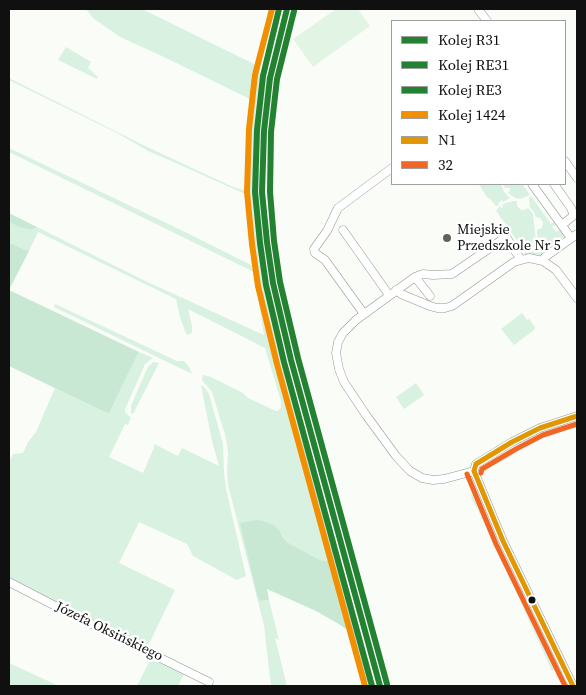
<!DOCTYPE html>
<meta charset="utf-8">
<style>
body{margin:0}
#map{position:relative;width:586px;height:695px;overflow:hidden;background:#f9fcf7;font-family:"Source Serif 4",serif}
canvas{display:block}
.frame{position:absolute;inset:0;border:10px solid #101010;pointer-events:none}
.legend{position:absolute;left:391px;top:20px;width:175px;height:165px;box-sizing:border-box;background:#fff;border:1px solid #9f9f9f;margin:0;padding:6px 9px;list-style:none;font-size:15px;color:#101010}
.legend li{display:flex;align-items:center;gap:10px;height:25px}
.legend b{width:25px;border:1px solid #9f9f9f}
</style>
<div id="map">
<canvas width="586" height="695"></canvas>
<div class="frame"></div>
<ul class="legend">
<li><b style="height:6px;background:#238132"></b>Kolej R31</li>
<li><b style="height:6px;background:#238132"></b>Kolej RE31</li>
<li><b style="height:6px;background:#238132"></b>Kolej RE3</li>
<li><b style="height:6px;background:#f38e01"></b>Kolej 1424</li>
<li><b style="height:6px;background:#e09702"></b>N1</li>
<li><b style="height:6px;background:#f26522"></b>32</li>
</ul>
</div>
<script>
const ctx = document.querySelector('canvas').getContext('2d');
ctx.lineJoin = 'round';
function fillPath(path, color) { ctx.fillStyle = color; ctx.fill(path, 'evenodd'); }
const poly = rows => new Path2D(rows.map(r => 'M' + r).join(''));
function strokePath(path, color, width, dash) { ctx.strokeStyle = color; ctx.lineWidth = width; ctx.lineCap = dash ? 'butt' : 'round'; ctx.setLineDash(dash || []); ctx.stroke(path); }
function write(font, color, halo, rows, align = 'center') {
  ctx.font = font + ' "Source Serif 4",serif'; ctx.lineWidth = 5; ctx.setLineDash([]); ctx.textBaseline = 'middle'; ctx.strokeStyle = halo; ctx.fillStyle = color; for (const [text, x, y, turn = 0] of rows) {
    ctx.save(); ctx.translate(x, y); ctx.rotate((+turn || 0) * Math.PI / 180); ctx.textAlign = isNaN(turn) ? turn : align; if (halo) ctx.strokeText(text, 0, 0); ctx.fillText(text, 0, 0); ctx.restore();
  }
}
fillPath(poly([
 [86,9,142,9,256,65,261,76,268,77,263,108,259,166,260,197,266,264,268,280,280,326,276,338,304,444,300,446,327,561,320,560,287,542,280,531,262,601,269,600,279,640,275,638,287,686,271,686,264,625,228,485,227,471,228,453,226,438,212,392,202,380,203,375,211,377,243,393,248,398,276,411,278,411,281,407,281,401,265,348,188,309,192,326,192,333,187,335,185,331,180,317,176,299,38,232,29,251,9,243,9,222,21,228,32,230,37,227,143,280,264,335,254,272,101,197,9,152,9,148,183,231,253,266,256,266,256,264,245,194,167,159,150,152,117,133,9,80,9,78,143,145,205,174,231,186,242,190,246,190,248,184,249,129,254,101,164,57,120,37,93,18],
 [66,47,91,62,88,68,98,77,97,79,58,60],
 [479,184,501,184,504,192,510,198,503,202,502,200,498,203,499,205,496,206,491,200,486,196],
 [503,184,522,184,530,195,520,199,515,198,508,193,510,191,510,188,505,188],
 [531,196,551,224,555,221,557,224,552,227,556,232,561,229,564,234,563,237,555,243,538,243,537,230,542,228,543,222,540,218,536,217,534,212,530,207,529,198],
 [514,201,517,201,517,206,521,210,525,210,528,208,533,214,536,242,535,243,518,242,509,229,510,227,509,226,508,227,496,211,500,206,502,208,503,207,502,205,506,203],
 [524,246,541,247,546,254,540,257,526,256,521,249],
 [55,304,177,361,184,361,189,367,192,374,54,307],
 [522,313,527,320,529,319,535,327,534,330,514,345,501,329],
 [139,352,153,358,145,364,143,369,125,409,125,412,131,418,128,425,125,424,109,457,143,473,154,448,154,444,178,456,182,448,219,466,212,441,201,385,205,388,209,394,223,444,224,472,226,489,246,576,237,580,193,556,187,544,139,522,119,563,175,590,147,648,9,579,9,459,10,460,13,454,23,453,28,442,36,432,55,388,109,414,122,386],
 [153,362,159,363,133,414,131,413,131,406,146,371,148,367],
 [416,383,424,395,404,409,396,397],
 [473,495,479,504,507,564,504,567,477,508,471,498],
 [507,572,511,572,556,668,552,671],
 [151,658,185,672,178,686,137,686],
 [9,663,59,686,9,686]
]), '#d9f1e0');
fillPath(poly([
 [9,213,37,227,32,230,21,228,9,222],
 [9,243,29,251,9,290,139,352,122,386,109,414,9,366],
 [304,444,356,633,370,683,360,678,349,631,337,623,316,611,267,589,269,600,261,601,258,598,240,523,257,520,263,521,275,526,280,531,283,537,287,542,320,560,327,561,300,445]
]), '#c8e8d3');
fillPath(poly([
 [336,9,358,9,370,26,313,67,293,39]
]), '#e2f5e5');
const street = poly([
 [478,9,487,21],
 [565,161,577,178],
 [532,184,571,238],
 [554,184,571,208,573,213,573,216,562,225],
 [343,230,389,295],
 [543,261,545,257,577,234],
 [415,277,423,274,433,275,452,274,506,237,521,260],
 [396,290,401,294,430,306,437,308,445,308,452,306,514,262,529,258,543,261,556,270,577,298],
 [430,296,415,277,356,320,343,333,338,342,336,353,339,369,344,382,366,415,396,456,410,471,422,478,433,480,444,479,474,471],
 [364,314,325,260,315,253,314,249,327,231,338,208,392,168],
 [474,471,503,541,573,686],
 [474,471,476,464,512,442,540,428,577,416],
 [9,582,65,611,209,682]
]);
strokePath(street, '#959694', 9);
strokePath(street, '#fefffe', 8);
strokePath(poly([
 [279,339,374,686],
 [359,587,386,686]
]), '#d7d4c6', 2.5);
strokePath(poly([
 [474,471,503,541,573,686],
 [474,471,476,464,512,442,540,428,577,416]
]), '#e09702', 5);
strokePath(poly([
 [481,473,482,469,516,449,543,435,577,424],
 [467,474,496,544,565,686]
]), '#f26522', 5);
strokePath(poly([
 [287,9,270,78,264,131,262,192,267,242,273,283,291,360,380,686]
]), '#238132', 6);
strokePath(poly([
 [279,9,263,76,257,130,255,192,260,243,266,285,284,362,372,686]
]), '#238132', 6);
strokePath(poly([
 [294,11,277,79,271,132,270,192,274,241,280,282,298,358,387,684]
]), '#238132', 6);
strokePath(poly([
 [272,9,255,75,249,129,247,192,252,244,258,286,277,364,365,686]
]), '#f38e01', 6);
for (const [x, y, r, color] of [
 [447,238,5,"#626361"],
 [532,600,4.5,"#101010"]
]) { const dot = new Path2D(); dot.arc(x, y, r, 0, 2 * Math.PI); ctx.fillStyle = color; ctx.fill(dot); strokePath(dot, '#fff', 2); }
write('14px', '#101010', '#fff', [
 ["Miejskie",457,230],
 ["Przedszkole Nr 5",457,246]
], 'left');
write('14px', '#101010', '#fff', [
 ["Józefa Oksińskiego",109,632,26]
]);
</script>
